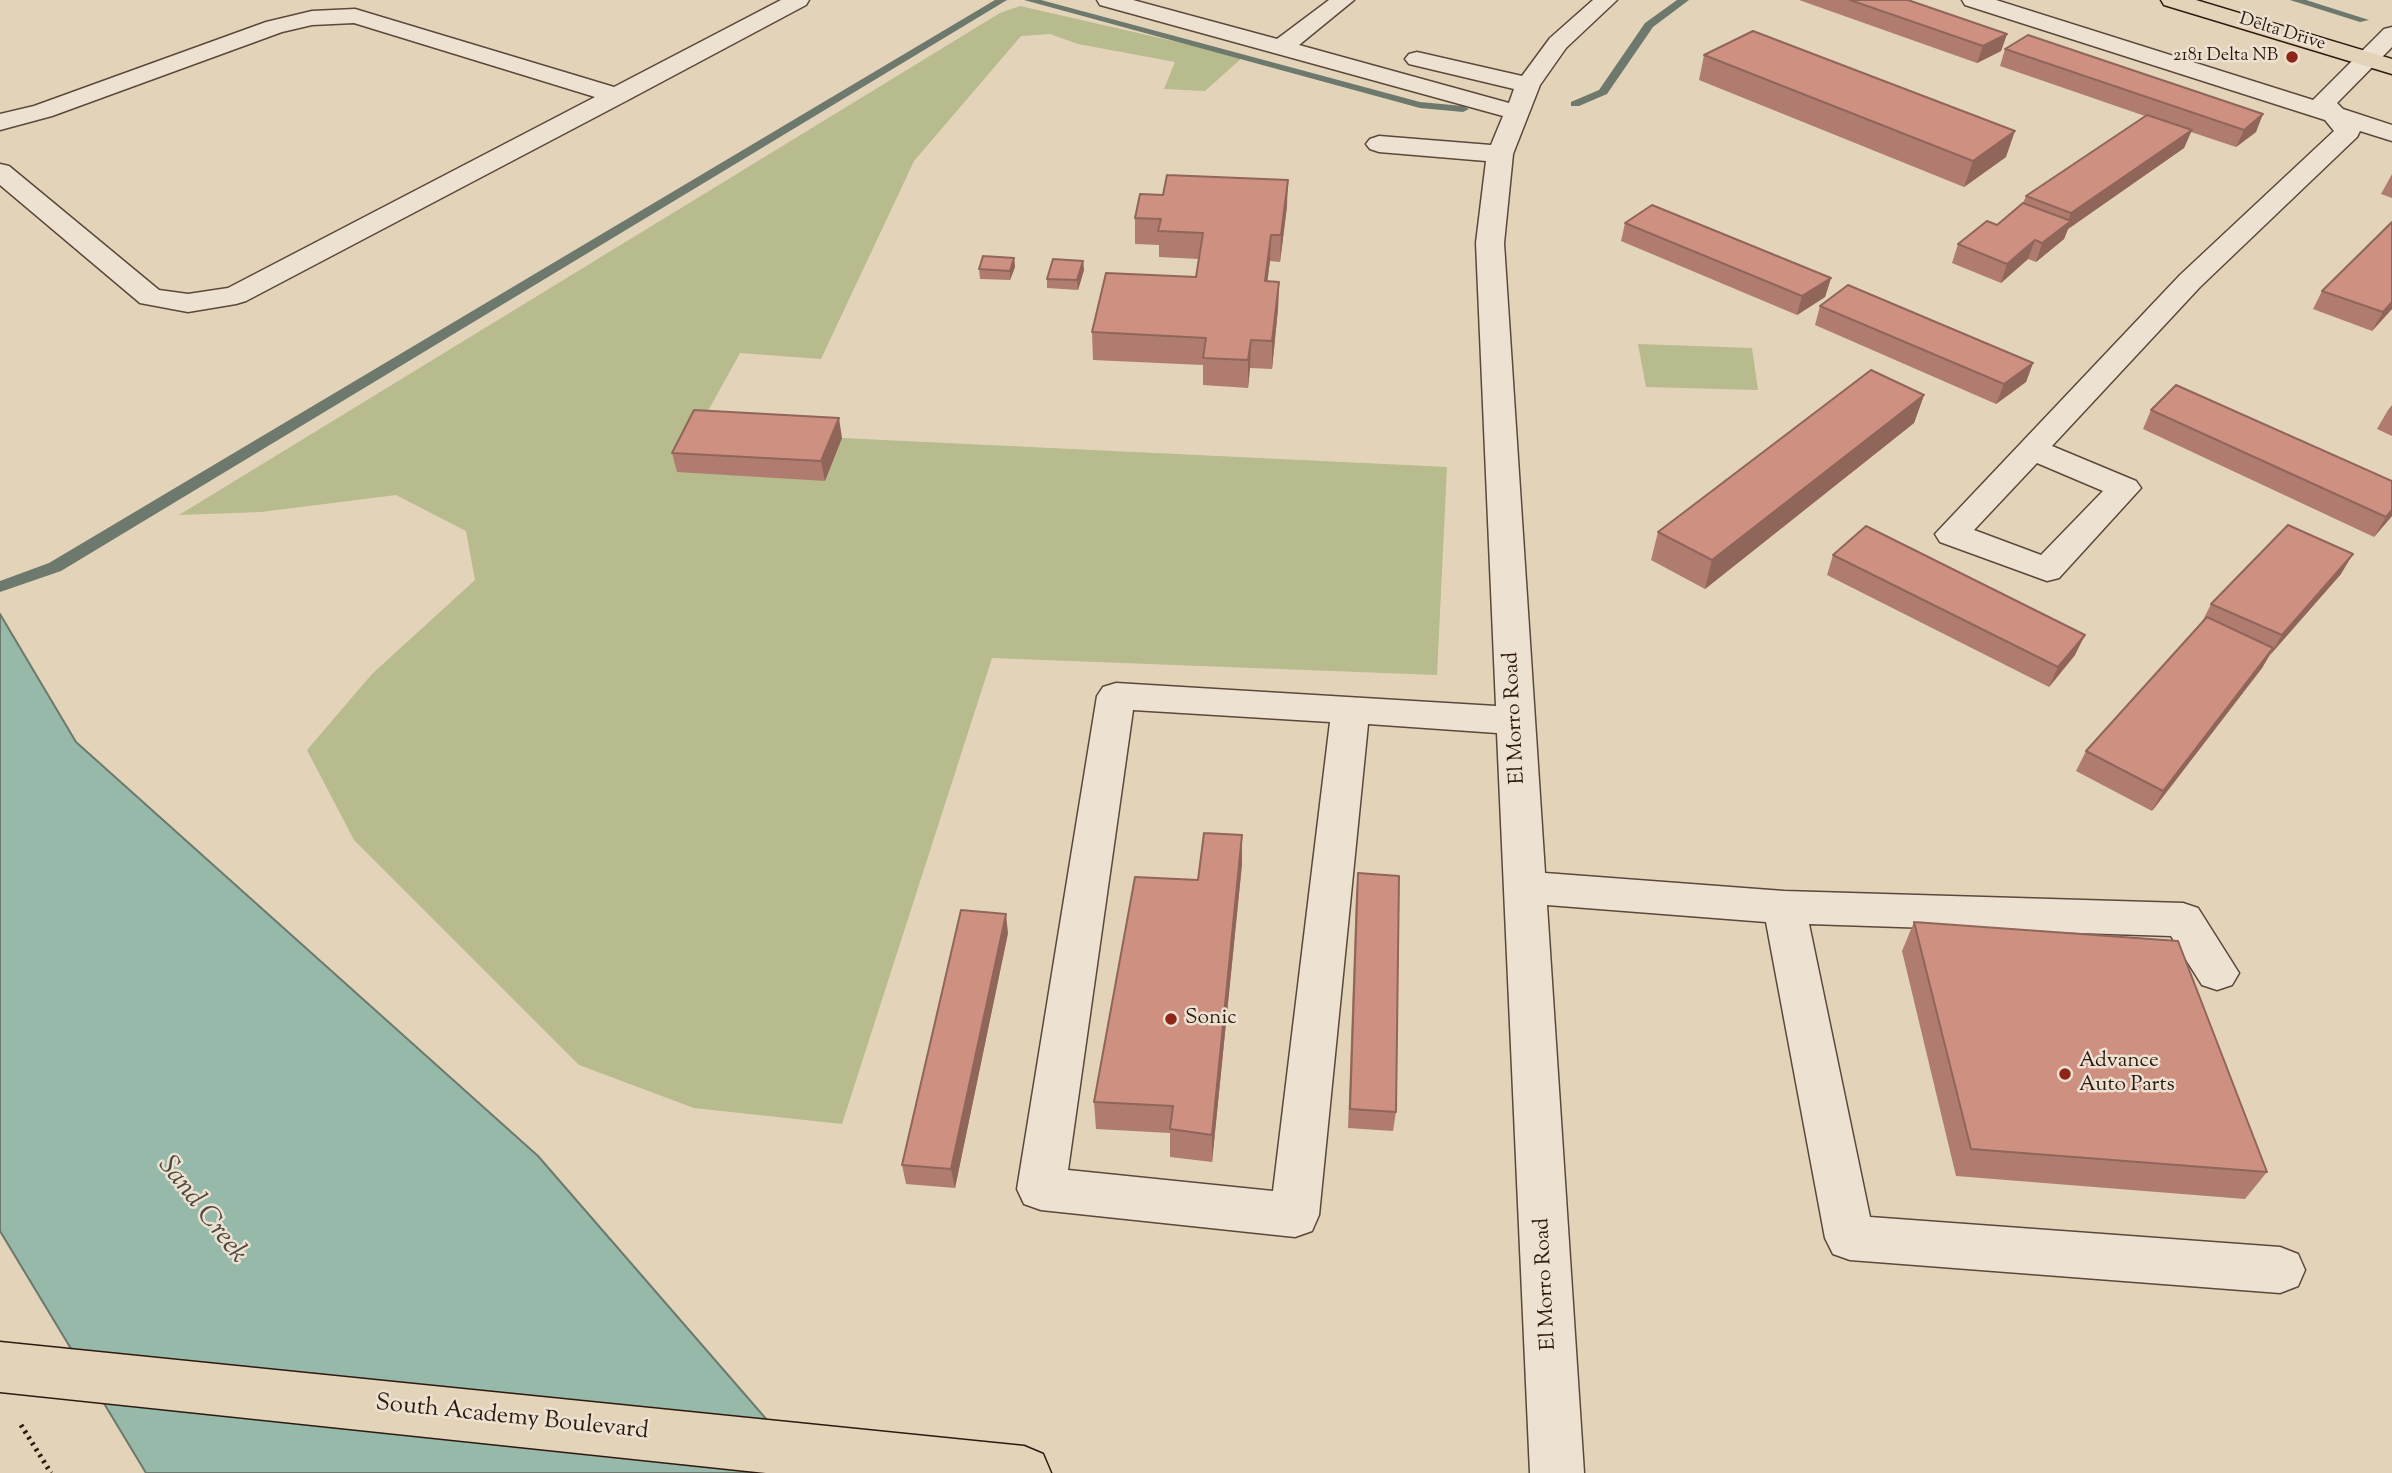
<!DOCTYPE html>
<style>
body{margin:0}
canvas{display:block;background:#e3d3b9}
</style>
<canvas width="2392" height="1473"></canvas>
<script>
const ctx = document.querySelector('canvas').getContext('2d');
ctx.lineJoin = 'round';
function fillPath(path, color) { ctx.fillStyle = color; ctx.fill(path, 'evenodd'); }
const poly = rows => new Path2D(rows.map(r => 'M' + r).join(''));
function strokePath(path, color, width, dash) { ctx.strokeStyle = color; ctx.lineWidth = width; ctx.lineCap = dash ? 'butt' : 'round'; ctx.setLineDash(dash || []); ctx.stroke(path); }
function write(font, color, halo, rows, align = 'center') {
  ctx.font = font + ' "Sorts Mill Goudy",serif'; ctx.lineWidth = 5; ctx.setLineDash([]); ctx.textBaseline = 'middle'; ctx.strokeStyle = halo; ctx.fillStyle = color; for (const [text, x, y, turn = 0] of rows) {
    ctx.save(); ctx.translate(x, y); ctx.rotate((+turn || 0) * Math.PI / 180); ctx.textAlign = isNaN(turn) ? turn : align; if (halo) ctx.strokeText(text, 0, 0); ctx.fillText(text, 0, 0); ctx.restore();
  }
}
fillPath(poly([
 [1020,6,1243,57,1205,91,1164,89,1175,62,1078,44,1050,34,1021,36,914,161,821,359,740,353,698,429,825,481,842,438,1447,467,1437,675,992,658,842,1124,694,1108,579,1065,354,840,307,750,372,674,475,580,466,531,396,495,261,512,179,515,1000,13],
 [1638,344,1752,348,1758,390,1646,387]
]), '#b7bb8d');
const water = poly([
 [0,614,76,742,538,1156,813,1473,146,1473,0,1231,0,614]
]);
fillPath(water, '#96b9a9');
strokePath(water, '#6c796c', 2);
fillPath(poly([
 [995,0,1007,0,61,571,0,592,0,581,49,563,995,0],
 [1024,0,1041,0,1420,102,1463,106,1469,109,1463,112,1420,108,1024,0],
 [1677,0,1689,0,1653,27,1607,94,1579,106,1571,106,1571,102,1599,90,1645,23,1677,0],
 [2290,0,2306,0,2369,20,2360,22,2290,0]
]), '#6c796c');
const minor = poly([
 [781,0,809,0,806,5,626,101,246,301,236,304,188,312,140,303,0,185,0,164,9,166,159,290,188,294,228,288,595,97,354,23,312,25,282,32,52,116,0,130,0,114,34,106,266,22,312,11,355,9,614,87,781,0],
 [1097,0,1133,0,1277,39,1329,0,1354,0,1299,45,1509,103,1514,89,1409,64,1405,59,1409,54,1417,52,1522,76,1550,38,1593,0,1617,0,1566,48,1540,85,1513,154,1504,243,1545,873,1784,891,2183,903,2198,908,2239,973,2232,985,2217,990,2202,985,2171,936,1809,924,1870,1217,2280,1247,2298,1254,2305,1270,2298,1286,2280,1293,1850,1260,1833,1254,1825,1238,1766,922,1547,905,1584,1473,1530,1473,1497,733,1368,724,1319,1215,1312,1231,1295,1237,1041,1210,1024,1204,1017,1189,1097,696,1103,687,1116,683,1496,706,1476,243,1486,161,1379,152,1370,149,1366,144,1370,139,1379,136,1491,145,1503,116,1100,5,1097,0],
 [1133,710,1330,722,1273,1191,1068,1170,1133,710],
 [1962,0,1996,0,2313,100,2384,29,2392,27,2392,47,2337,103,2343,109,2392,125,2392,141,2360,131,2357,137,2200,287,2052,446,2136,481,2141,488,2059,578,2047,581,1940,542,1935,534,2180,275,2334,131,2325,120,1965,5,1962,0],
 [2037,463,2103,491,2041,555,1974,530,2037,463]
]);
const major = poly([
 [2161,0,2196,0,2392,59,2392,74,2164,5,2161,0]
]);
const highway = poly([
 [0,1342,1024,1446,1043,1454,1051,1473,766,1473,0,1392,0,1342]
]);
strokePath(minor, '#5b483b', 3);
strokePath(major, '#2e1911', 3);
strokePath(highway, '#2e1911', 3);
strokePath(poly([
 [21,1425,51,1473]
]), '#2e1911', 5, [2.5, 4.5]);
fillPath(minor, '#ede2d2');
fillPath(major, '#e3d3b9');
fillPath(highway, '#e3d3b9');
fillPath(poly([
 [1799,0,1908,0,2007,34,2001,51,1977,63],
 [2005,49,2256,132,2236,147,2191,132,2184,148,2068,229,2064,239,2036,262,2028,259,2001,283,1952,263,1958,244,1997,225,2023,203,2026,196,2145,116,2000,66],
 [1704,55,2006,157,1964,187,1699,80],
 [2392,174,2392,198,2381,194],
 [1287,206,1280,262,1270,261,1267,281,1279,282,1278,309,1272,369,1250,368,1248,388,1203,385,1203,365,1093,360,1092,332,1196,277,1199,259,1159,257,1159,245,1135,244,1135,218],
 [2392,222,2392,309,2372,331,2313,309,2322,291],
 [1625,223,1831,278,1825,297,1797,315,1621,241],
 [1014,258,1015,267,1010,280,980,279,979,269],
 [1083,261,1084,270,1078,290,1047,288,1047,279],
 [1820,306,2033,363,2026,382,1996,404,1815,325],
 [1924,395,1914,423,1705,589,1651,560,1658,532],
 [2392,405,2392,436,2377,429,2388,410],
 [2151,410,2392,481,2392,516,2374,537,2143,429],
 [842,438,825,481,677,472,672,453],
 [1833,555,2075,655,2049,687,1827,575],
 [2341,574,2270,655,2262,668,2152,811,2076,771,2086,751,2201,624,2211,604],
 [1242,864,1212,1162,1170,1157,1170,1133,1096,1129,1094,1102,1198,880],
 [1358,873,1396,1112,1393,1131,1348,1128,1356,893],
 [1914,922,2267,1172,2245,1199,1956,1176,1902,951],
 [1008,933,955,1188,906,1184,902,1165]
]), '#b07c6f');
fillPath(poly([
 [2007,34,2001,51,1977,63,1983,46],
 [2263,114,2256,132,2236,147,2244,130],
 [2192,130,2184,148,2068,229,2064,239,2036,262,2042,243,2067,224,2071,213],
 [2015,131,2006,157,1964,187,1973,161],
 [1288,180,1287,206,1280,262,1281,235],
 [1271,235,1270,261,1264,308,1265,281],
 [2035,240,2028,259,2001,283,2007,264],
 [1014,258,1015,267,1010,280,1010,271],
 [1083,261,1084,270,1078,290,1077,280],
 [1831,278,1825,297,1797,315,1802,296],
 [1279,282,1278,309,1272,369,1272,341],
 [2392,302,2392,309,2372,331,2383,312],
 [1251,340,1250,368,1248,388,1248,360],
 [2033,363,2026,382,1996,404,2004,384],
 [1924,395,1914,423,1705,589,1712,560],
 [839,418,842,438,825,481,821,461],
 [2392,510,2392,516,2374,537,2386,517],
 [2353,554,2341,574,2270,655,2282,635],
 [2085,635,2075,655,2049,687,2058,667],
 [2273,648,2262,668,2152,811,2163,791],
 [1242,835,1242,864,1212,1162,1212,1135],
 [1006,914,1008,933,955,1188,951,1169]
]), '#90655a');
const building = poly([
 [1850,0,1908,0,2007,34,1983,46,1850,0],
 [1753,31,2015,131,1973,161,1704,55,1753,31],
 [2028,35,2263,114,2244,130,2005,49,2028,35],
 [2147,115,2192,130,2071,213,2026,196,2147,115],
 [1167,175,1288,180,1281,235,1271,235,1265,281,1279,282,1272,341,1251,340,1248,360,1203,358,1206,338,1092,332,1106,273,1196,277,1203,233,1158,231,1161,219,1135,218,1140,194,1163,195,1167,175],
 [2023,203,2071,221,2042,243,2035,240,2007,264,1958,244,1987,221,1997,225,2023,203],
 [1652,205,1831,278,1802,296,1625,223,1652,205],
 [2392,222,2392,302,2383,312,2322,291,2392,222],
 [983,256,1014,258,1010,271,979,269,983,256],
 [1053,259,1083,261,1077,280,1047,279,1053,259],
 [1848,285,2033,363,2004,384,1820,306,1848,285],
 [1871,370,1924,395,1712,560,1658,532,1871,370],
 [2176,385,2392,481,2392,510,2386,517,2151,410,2176,385],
 [694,410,839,418,821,461,672,453,694,410],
 [2288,525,2353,554,2282,635,2211,604,2288,525],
 [1866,526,2085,635,2058,667,1833,555,1866,526],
 [2207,617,2273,648,2163,791,2086,751,2207,617],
 [1204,833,1242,835,1212,1135,1170,1129,1173,1106,1094,1102,1135,877,1198,880,1204,833],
 [1358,873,1399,876,1396,1112,1350,1109,1358,873],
 [961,910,1006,914,951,1169,902,1165,961,910],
 [1914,922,2178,941,2267,1172,1971,1149,1914,922]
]);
fillPath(building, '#cd9081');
strokePath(building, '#90655a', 2);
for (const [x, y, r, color] of [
 [2292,57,7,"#8f2418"],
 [1171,1019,7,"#8f2418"],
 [2065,1074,7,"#8f2418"]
]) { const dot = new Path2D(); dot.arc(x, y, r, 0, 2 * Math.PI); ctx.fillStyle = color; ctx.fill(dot); strokePath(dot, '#ede2d2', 2.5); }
write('18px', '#2e1911', '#ede2d2', [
 ["Delta Drive",2282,33,17]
]);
write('18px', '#2e1911', '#ede2d2', [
 ["2181 Delta NB",2278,57]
], 'right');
write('21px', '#2e1911', '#ede2d2', [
 ["El Morro Road",1516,718,-93],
 ["El Morro Road",1547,1284,-93]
]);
write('21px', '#2e1911', '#ede2d2', [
 ["Sonic",1185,1019],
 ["Advance",2079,1062],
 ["Auto Parts",2079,1086]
], 'left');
write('24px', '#2e1911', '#ede2d2', [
 ["South Academy Boulevard",512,1419,6]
]);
write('italic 28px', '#4d493f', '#ede2d2', [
 ["Sand Creek",201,1211,52]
]);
</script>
